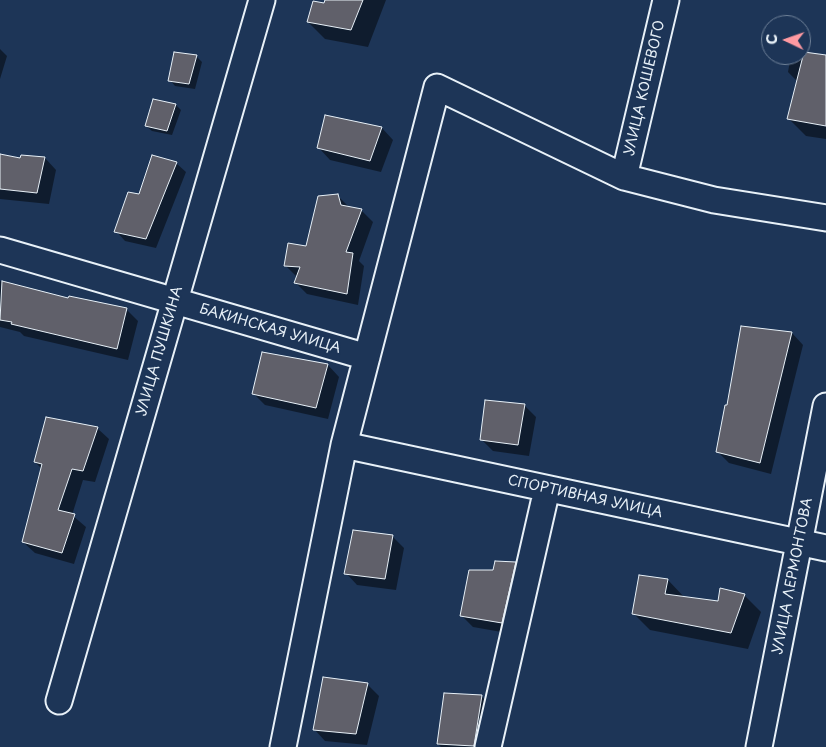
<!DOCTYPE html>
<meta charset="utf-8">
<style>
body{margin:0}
#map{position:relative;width:826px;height:747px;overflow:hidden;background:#1d3557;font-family:"Playpen Sans",sans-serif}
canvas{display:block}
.north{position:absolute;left:761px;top:15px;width:50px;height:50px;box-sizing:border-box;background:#1d3557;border:1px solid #6e8097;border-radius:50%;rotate:273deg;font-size:14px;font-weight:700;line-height:20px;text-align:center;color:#e8f1f8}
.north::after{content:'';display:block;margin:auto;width:18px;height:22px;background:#ff9aa2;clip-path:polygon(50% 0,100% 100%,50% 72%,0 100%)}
</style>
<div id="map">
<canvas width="826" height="747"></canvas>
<div class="north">С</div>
</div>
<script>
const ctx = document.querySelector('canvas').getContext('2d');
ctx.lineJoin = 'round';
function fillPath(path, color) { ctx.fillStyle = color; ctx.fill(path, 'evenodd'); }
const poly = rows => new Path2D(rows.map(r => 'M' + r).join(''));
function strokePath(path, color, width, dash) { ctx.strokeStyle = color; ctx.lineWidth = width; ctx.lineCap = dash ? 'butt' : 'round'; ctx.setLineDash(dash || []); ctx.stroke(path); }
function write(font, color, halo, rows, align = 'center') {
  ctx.font = font + ' "Playpen Sans",sans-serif'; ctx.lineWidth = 4; ctx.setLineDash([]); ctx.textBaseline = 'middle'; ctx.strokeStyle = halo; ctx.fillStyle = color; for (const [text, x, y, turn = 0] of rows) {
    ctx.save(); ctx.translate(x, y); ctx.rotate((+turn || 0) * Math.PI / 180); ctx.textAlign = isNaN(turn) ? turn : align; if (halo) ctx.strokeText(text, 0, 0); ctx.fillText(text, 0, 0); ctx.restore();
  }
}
fillPath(poly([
 [326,0,386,0,368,47,325,39,308,22,325,5],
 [0,49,7,56,0,79],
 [175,53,197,57,202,62,195,89,175,86,170,80],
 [801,53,826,56,826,139,806,136,789,119,798,82,788,72,791,55,801,55],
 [176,105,181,110,172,135,152,131,146,126],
 [326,116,382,128,393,140,381,172,330,160,319,148],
 [0,155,21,160,45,158,56,170,49,204,0,199],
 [176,163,186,172,156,248,125,241,116,231],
 [338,196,349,207,361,210,373,222,359,261,364,266,358,305,307,294,296,283,298,278,286,266,307,248],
 [0,281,69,300,126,309,138,321,128,360,24,336,20,332,0,327],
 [792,333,803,345,771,474,729,463,718,452],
 [328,365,339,377,328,419,265,405,253,393],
 [524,405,536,417,529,456,493,451,481,439],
 [97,428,109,439,95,482,83,480,72,515,86,527,74,564,35,553,23,542,42,469,35,462],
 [392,536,404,548,396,590,357,585,346,573],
 [515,563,527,574,513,634,473,627,461,615,494,571],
 [668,580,685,598,719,603,744,595,761,612,748,649,650,630,633,613],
 [324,679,368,685,379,696,367,745,325,741,314,729],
 [481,696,493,707,487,747,441,747,438,744]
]), '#0007');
const building = poly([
 [325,0,363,0,351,30,307,22,313,1,324,3,325,0],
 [174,52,197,55,189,84,168,81,174,52],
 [804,52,826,55,826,126,787,119,804,52],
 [153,99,176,104,167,131,145,126,153,99],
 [325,115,382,127,370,161,317,148,325,115],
 [0,154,20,158,21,155,45,157,37,193,0,189,0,154],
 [152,155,177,162,146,239,114,232,128,192,139,194,152,155],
 [338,194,341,205,362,209,346,252,353,253,347,294,294,283,300,267,284,266,288,243,306,246,318,196,338,194],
 [2,281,68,298,69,296,127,308,117,349,11,324,12,322,0,320,2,281],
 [741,326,792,332,760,463,716,452,725,405,727,405,741,326],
 [262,352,328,364,316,408,252,394,262,352],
 [485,400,525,404,518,445,480,440,485,400],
 [46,417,98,427,83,471,72,469,58,510,75,514,62,553,22,542,42,464,34,462,46,417],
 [353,530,393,535,385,579,344,574,353,530],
 [495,561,516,562,502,623,460,616,469,570,493,570,495,561],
 [639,575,668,579,665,594,718,601,720,588,745,594,731,633,632,614,639,575],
 [323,677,368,683,356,734,313,730,323,677],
 [444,693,482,695,474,746,437,744,444,693]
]);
fillPath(building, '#60606a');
strokePath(building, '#e8f1f8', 1);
const minor = poly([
 [624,177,666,0],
 [0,250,367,357],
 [344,445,826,548],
 [59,701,262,0],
 [283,747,344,445,437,87,624,177,714,200,826,218],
 [488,747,547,489],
 [759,747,826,406]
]);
strokePath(minor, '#e8f1f8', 29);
strokePath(minor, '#1d3557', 25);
write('14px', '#e8f1f8', '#1d3557', [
 ["УЛИЦА КОШЕВОГО",645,88,-77],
 ["БАКИНСКАЯ УЛИЦА",270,329,16],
 ["УЛИЦА ПУШКИНА",160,351,-74],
 ["СПОРТИВНАЯ УЛИЦА",585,497,12],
 ["УЛИЦА ЛЕРМОНТОВА",793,576,-79]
]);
</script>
